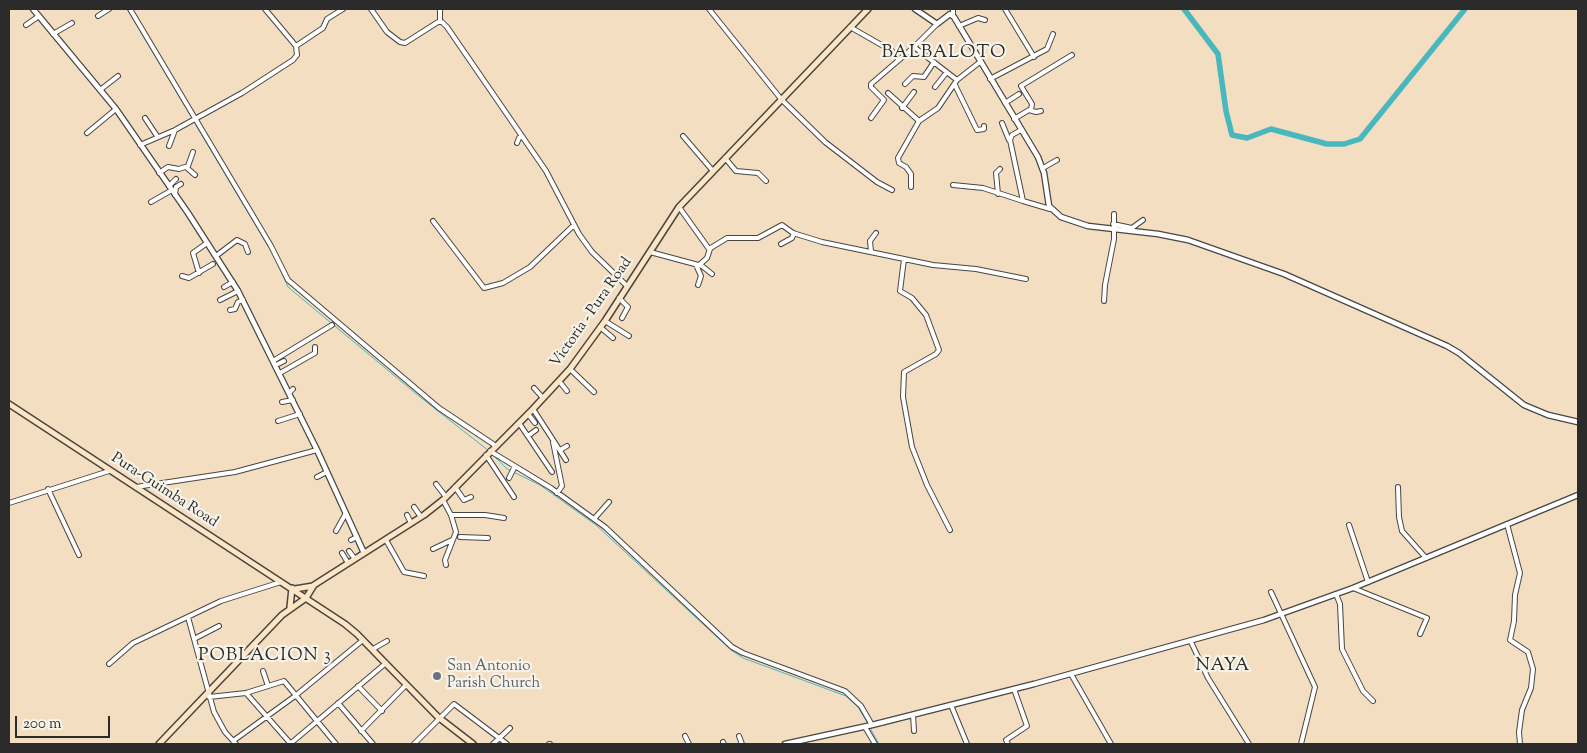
<!DOCTYPE html>
<style>
body{margin:0}
#map{position:relative;width:1587px;height:753px;overflow:hidden;background:#f3dec1;font-family:"Sorts Mill Goudy",serif}
canvas{display:block}
.frame{position:absolute;inset:0;border:10px solid #2b2b2b;pointer-events:none}
.scale{position:absolute;left:15px;top:716px;width:95px;height:22px;box-sizing:border-box;border:2px solid #2b2b2b;border-top:0;padding-left:6px;font-size:15px;line-height:18px;white-space:nowrap;color:#2b2b2b;-webkit-text-stroke:4px #f7f3e8;paint-order:stroke}
</style>
<div id="map">
<canvas width="1587" height="753"></canvas>
<div class="frame"></div>
<div class="scale">200 m</div>
</div>
<script>
const ctx = document.querySelector('canvas').getContext('2d');
ctx.lineJoin = 'round';
const poly = rows => new Path2D(rows.map(r => 'M' + r).join(''));
function strokePath(path, color, width, dash) { ctx.strokeStyle = color; ctx.lineWidth = width; ctx.lineCap = dash ? 'butt' : 'round'; ctx.setLineDash(dash || []); ctx.stroke(path); }
function write(font, color, halo, rows, align = 'center') {
  ctx.font = font + ' "Sorts Mill Goudy",serif'; ctx.lineWidth = 4.5; ctx.setLineDash([]); ctx.textBaseline = 'middle'; ctx.strokeStyle = halo; ctx.fillStyle = color; for (const [text, x, y, turn = 0] of rows) {
    ctx.save(); ctx.translate(x, y); ctx.rotate((+turn || 0) * Math.PI / 180); ctx.textAlign = isNaN(turn) ? turn : align; if (halo) ctx.strokeText(text, 0, 0); ctx.fillText(text, 0, 0); ctx.restore();
  }
}
strokePath(poly([
 [127,9,192,118],
 [194,122,274,256,288,287,420,397,489,451],
 [492,454,507,469,540,485,596,525,731,650,743,658,846,696,858,707,868,724],
 [870,728,879,744]
]), '#48b7be', 1);
strokePath(poly([
 [1184,9,1218,54,1226,111,1232,135,1247,138,1271,129,1327,144,1344,144,1360,139,1465,9]
]), '#48b7be', 5.5);
const minor = poly([
 [130,9,271,246,288,280,439,408,496,446],
 [371,9,387,32,400,42,405,43,438,22,442,22,447,27,546,171,579,234,592,252,627,286],
 [440,9,440,21],
 [709,9,781,99,825,142,877,182,892,190],
 [1005,9,1034,57],
 [98,16,109,9],
 [953,16,953,9],
 [937,24,914,47,957,80,980,62],
 [26,25,39,16],
 [959,26,978,18,985,20],
 [850,27,892,51,899,60],
 [53,34,72,23],
 [296,46,323,28,327,19,343,9],
 [990,79,1047,49,1053,34],
 [905,84,913,76,924,77,934,62],
 [955,85,977,130,984,129,984,126],
 [935,87,947,72],
 [100,90,118,76],
 [888,93,919,121],
 [1005,103,1019,94],
 [902,108,914,92],
 [1031,110,1032,104,1021,86,1072,55],
 [145,118,157,136],
 [871,118,884,100,871,87,871,84,914,47],
 [1014,119,1029,110,1036,112,1041,111],
 [1002,123,1009,140],
 [1021,130,1012,135,1010,140,1023,201,1050,209],
 [87,133,116,109],
 [683,136,713,171],
 [517,143,519,138,522,136],
 [140,145,175,130,242,93,293,60,297,55,296,46,265,9],
 [169,146,175,130],
 [725,158,736,171,758,173,766,181],
 [186,167,195,175],
 [1043,168,1057,160],
 [159,173,168,167,179,169,188,166,193,152],
 [953,185,983,188,1023,201],
 [169,186,176,179],
 [911,187,911,174,906,167,899,163,898,158,919,121,938,108,957,80],
 [998,194,996,173,1000,169],
 [175,195,176,187,181,184],
 [151,202,172,190],
 [679,207,709,249,727,238,758,238,782,225,793,233,822,242,933,265,976,269,1026,279],
 [433,221,484,288,503,283,530,267,574,225],
 [1113,224,1132,228,1143,220],
 [781,244,792,238,794,233],
 [871,251,870,241,876,233],
 [650,252,702,266,712,274],
 [216,256,237,240,245,244,248,252],
 [904,259,900,291,912,298,926,315,939,350,936,354,904,372,903,397,912,447,927,485,950,530],
 [199,273,193,253,207,243],
 [182,276,189,278,213,264],
 [698,285,701,276,697,267,707,258,710,249],
 [224,287,233,282],
 [619,298,628,307,622,318],
 [220,300,238,291],
 [1104,301,1105,285,1114,239,1114,214],
 [230,310,235,309,238,302,243,300],
 [605,321,629,336],
 [600,327,613,338],
 [273,361,332,325],
 [276,365,284,361],
 [570,369,594,392],
 [280,373,315,353,315,347],
 [559,381,567,391],
 [534,388,543,398],
 [289,393,293,389],
 [282,402,293,400],
 [533,409,566,460],
 [528,414,535,423],
 [278,421,300,414],
 [519,423,552,472],
 [528,436,536,430],
 [553,442,562,486,557,493],
 [560,450,567,446],
 [490,451,551,488,605,527,732,647,743,653,845,691,861,706,872,725],
 [486,455,514,497],
 [317,477,327,472],
 [509,478,514,468],
 [436,484,446,497],
 [136,487,235,472,317,450],
 [455,487,464,500,471,497],
 [1398,487,1399,517,1402,531,1426,558],
 [48,489,79,555],
 [443,500,451,515,485,515,504,518],
 [9,503,109,471],
 [414,507,421,517],
 [407,515,411,523],
 [594,519,609,502],
 [1507,524,1520,573,1515,595,1514,621,1510,640,1528,652,1533,669,1531,688,1522,710,1519,732,1520,744],
 [1349,525,1368,582],
 [336,531,346,513],
 [460,537,488,538],
 [351,540,357,537],
 [386,540,404,572,424,576],
 [433,549,452,540],
 [349,551,355,559],
 [342,553,348,563],
 [446,565,445,560,456,532,451,515],
 [1353,588,1427,618,1420,634],
 [1271,592,1315,687,1301,744],
 [1336,594,1340,604,1342,649,1363,691,1373,701],
 [188,617,214,712,225,732,236,744],
 [194,639,219,626],
 [1191,642,1208,678,1249,744],
 [373,649,387,641],
 [109,664,133,643,221,601,281,582],
 [263,671,268,686],
 [1071,674,1111,744],
 [358,686,382,711],
 [246,693,291,744],
 [209,697,246,693,284,681,336,744],
 [338,703,373,744],
 [951,705,967,744],
 [913,715,914,731],
 [865,727,875,744],
 [361,731,406,685],
 [685,736,689,744],
 [739,736,742,744],
 [233,741,295,696,363,640],
 [723,742,724,744],
 [290,744,386,663],
 [414,744,454,704,507,744],
 [493,744,510,728],
 [549,744,550,744],
 [1008,744,1006,740,1027,726,1014,689]
]);
const tertiary = poly([
 [33,9,116,109,188,213,238,291,317,450,364,553],
 [915,9,937,24,950,14,954,17,1038,157,1044,173,1049,206,1061,217,1088,226,1158,234,1188,240,1284,274,1447,346,1459,353,1524,405,1548,415,1578,422],
 [785,744,872,725,1034,684,1264,620,1353,588,1578,495]
]);
const secondary = poly([
 [9,404,345,624,357,634,438,717,473,744],
 [295,589,313,586],
 [290,607,292,588],
 [159,744,282,615,306,598,314,585,424,515,443,500,533,409,570,369,605,321,679,207,868,9]
]);
strokePath(minor, '#494642', 6);
strokePath(tertiary, '#494642', 7);
strokePath(secondary, '#494642', 8);
strokePath(minor, '#fff', 4);
strokePath(tertiary, '#fff', 4.5);
strokePath(secondary, '#fde5c5', 5);
for (const [x, y, r, color] of [
 [437,676,5,"#6b7280"]
]) { const dot = new Path2D(); dot.arc(x, y, r, 0, 2 * Math.PI); ctx.fillStyle = color; ctx.fill(dot); strokePath(dot, '#f7f3e8', 2); }
write('15px', '#2b2b2b', '#f7f3e8', [
 ["Victoria - Pura Road",592,313,-55],
 ["Pura-Guimba Road",164,491,33]
]);
write('15px', '#5b616d', '#f7f3e8', [
 ["San Antonio",447,667],
 ["Parish Church",447,684]
], 'left');
ctx.letterSpacing = '1px';
write('18px', '#2b2b2b', '#f7f3e8', [
 ["BALBALOTO",944,54],
 ["POBLACION 3",265,657],
 ["NAYA",1223,667]
]);
ctx.letterSpacing = '0px';
</script>
